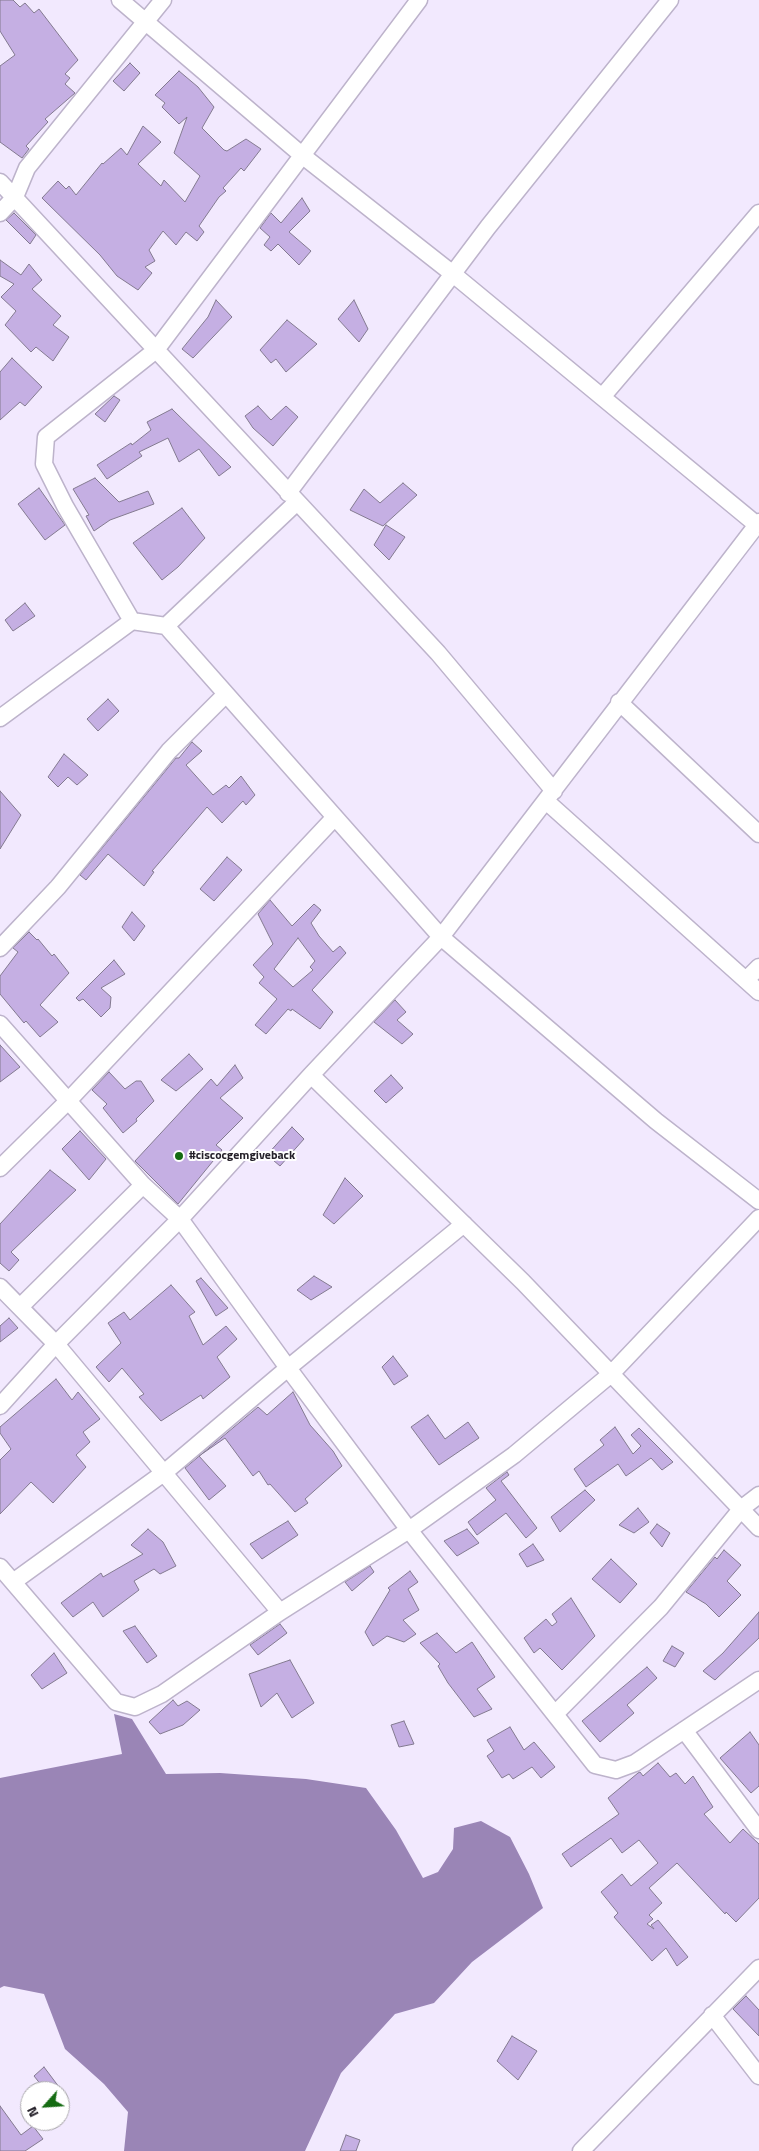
<!DOCTYPE html>
<style>
body{margin:0}
#map{position:relative;width:759px;height:2151px;overflow:hidden;background:#f2e9fe;font-family:"Titillium Web",sans-serif}
canvas{display:block}
.north{position:absolute;left:20px;top:2081px;width:50px;height:50px;box-sizing:border-box;background:#fff;border:1px solid #a8a6aa;border-radius:50%;rotate:244deg;font-size:14px;font-weight:700;line-height:20px;text-align:center;color:#25212a}
.north::after{content:'';display:block;margin:auto;width:18px;height:22px;background:#156b12;clip-path:polygon(50% 0,100% 100%,50% 72%,0 100%)}
</style>
<div id="map">
<canvas width="759" height="2151"></canvas>
<div class="north">N</div>
</div>
<script>
const ctx = document.querySelector('canvas').getContext('2d');
ctx.lineJoin = 'round';
function fillPath(path, color) { ctx.fillStyle = color; ctx.fill(path, 'evenodd'); }
const poly = rows => new Path2D(rows.map(r => 'M' + r).join(''));
function strokePath(path, color, width, dash) { ctx.strokeStyle = color; ctx.lineWidth = width; ctx.lineCap = dash ? 'butt' : 'round'; ctx.setLineDash(dash || []); ctx.stroke(path); }
function write(font, color, halo, rows, align = 'center') {
  ctx.font = font + ' "Titillium Web",sans-serif'; ctx.lineWidth = 4; ctx.setLineDash([]); ctx.textBaseline = 'middle'; ctx.strokeStyle = halo; ctx.fillStyle = color; for (const [text, x, y, turn = 0] of rows) {
    ctx.save(); ctx.translate(x, y); ctx.rotate((+turn || 0) * Math.PI / 180); ctx.textAlign = isNaN(turn) ? turn : align; if (halo) ctx.strokeText(text, 0, 0); ctx.fillText(text, 0, 0); ctx.restore();
  }
}
fillPath(poly([
 [114,1714,132,1719,166,1774,220,1773,306,1779,366,1788,396,1830,423,1878,438,1872,453,1849,454,1828,481,1821,510,1837,529,1874,543,1908,472,1962,434,2003,395,2014,341,2073,305,2151,124,2151,128,2112,104,2084,65,2049,44,1994,4,1986,0,1988,0,1778,122,1754]
]), '#9a85b6');
const building = poly([
 [0,0,13,0,20,7,25,3,34,13,39,9,78,60,65,74,70,78,65,84,75,93,45,119,48,122,26,146,29,149,22,158,0,142,0,66,15,55,0,31,0,0],
 [130,63,140,73,124,91,113,81,130,63],
 [179,71,198,87,214,107,202,128,224,150,227,151,246,139,261,149,244,171,241,168,223,188,226,191,219,197,199,226,204,232,197,241,186,232,176,245,163,231,149,250,155,261,145,267,152,273,138,290,117,276,100,255,42,198,58,181,66,189,69,186,76,195,102,163,103,164,121,148,127,155,143,126,161,142,138,164,161,186,164,180,185,202,200,176,174,153,187,117,179,124,162,107,165,103,155,95,179,71],
 [302,198,310,211,289,232,311,251,299,265,278,244,271,251,264,245,270,237,260,228,271,213,281,223,302,198],
 [14,213,36,235,30,244,6,220,14,213],
 [0,260,21,275,29,264,42,280,32,289,61,316,53,325,69,337,53,361,36,347,31,352,5,325,16,311,1,297,14,284,0,276,0,260],
 [216,300,232,317,193,358,182,349,208,317,216,300],
 [354,300,368,329,359,342,338,319,354,300],
 [287,320,317,344,286,372,276,359,271,363,260,350,287,320],
 [12,358,42,387,25,406,20,402,0,420,0,372,12,358],
 [114,396,120,400,105,422,95,414,114,396],
 [258,406,271,420,286,406,298,417,273,446,253,428,245,416,258,406],
 [172,409,231,467,219,476,199,449,179,462,168,438,139,452,142,456,107,479,97,465,131,443,132,445,151,430,147,422,172,409],
 [95,478,119,502,148,491,154,504,110,520,94,531,86,516,89,515,73,489,95,478],
 [403,483,417,495,383,526,350,510,364,489,380,503,403,483],
 [39,488,65,525,45,540,18,504,39,488],
 [182,508,205,538,178,567,162,580,133,543,182,508],
 [386,525,405,537,389,560,374,545,386,525],
 [25,603,35,616,13,631,5,620,25,603],
 [108,699,119,711,98,731,87,719,108,699],
 [192,742,202,751,186,765,213,795,226,785,229,788,241,776,255,795,246,805,243,801,222,823,207,807,152,871,154,872,144,886,108,854,86,880,80,875,176,758,179,758,192,742],
 [64,754,88,775,77,785,68,777,58,787,48,777,64,754],
 [0,791,21,815,0,849,0,791],
 [227,857,242,870,214,901,200,889,227,857],
 [270,900,292,926,314,904,321,910,311,923,319,936,333,952,340,946,346,953,312,990,333,1012,320,1029,292,1009,291,1011,288,1009,266,1034,255,1025,277,999,259,983,264,977,253,965,273,944,258,914,270,900],
 [298,938,315,961,310,967,313,970,293,987,274,969,298,938],
 [132,912,145,926,134,941,122,927,132,912],
 [29,932,37,940,38,939,52,956,54,954,69,973,40,1005,58,1022,40,1037,26,1021,24,1023,0,994,0,976,18,952,13,948,29,932],
 [114,960,125,974,101,988,111,997,110,1008,101,1017,83,999,79,1001,76,998,114,960],
 [395,1000,406,1012,397,1020,413,1034,402,1044,374,1022,395,1000],
 [0,1045,20,1067,0,1082,0,1045],
 [189,1054,203,1069,176,1091,161,1080,189,1054],
 [235,1065,243,1078,220,1098,243,1118,216,1145,222,1150,178,1204,135,1161,211,1079,217,1086,235,1065],
 [109,1072,125,1089,136,1081,141,1081,154,1101,136,1119,137,1121,123,1133,103,1108,107,1104,92,1090,109,1072],
 [391,1075,403,1088,386,1103,374,1091,391,1075],
 [292,1127,304,1139,280,1166,267,1155,292,1127],
 [80,1131,106,1159,89,1180,62,1149,80,1131],
 [50,1170,76,1190,11,1252,19,1260,9,1271,0,1263,0,1224,50,1170],
 [345,1178,363,1196,334,1224,323,1215,345,1178],
 [314,1276,332,1287,311,1300,297,1290,314,1276],
 [201,1278,228,1308,216,1316,196,1281,201,1278],
 [171,1285,195,1312,189,1316,203,1345,226,1326,237,1339,217,1357,230,1377,203,1399,201,1395,161,1421,139,1397,144,1394,122,1368,109,1382,96,1367,121,1343,108,1323,124,1312,130,1320,171,1285],
 [9,1318,18,1328,0,1342,0,1326,9,1318],
 [393,1356,408,1376,394,1385,382,1367,393,1356],
 [56,1379,72,1400,78,1392,100,1419,83,1432,90,1442,76,1455,86,1467,53,1503,31,1482,0,1514,0,1460,11,1449,0,1433,0,1427,56,1379],
 [293,1392,310,1425,333,1451,342,1466,305,1499,308,1503,295,1512,270,1484,268,1485,259,1471,253,1476,225,1438,199,1456,226,1486,209,1500,185,1468,258,1407,267,1415,293,1392],
 [428,1415,445,1439,468,1422,479,1438,439,1465,411,1427,428,1415],
 [615,1427,633,1454,641,1446,631,1435,639,1428,673,1462,662,1470,651,1458,626,1476,618,1464,586,1487,574,1469,604,1445,600,1440,615,1427],
 [507,1472,509,1475,501,1481,537,1528,526,1538,506,1513,477,1535,468,1522,496,1500,486,1488,507,1472],
 [585,1490,595,1500,560,1532,551,1517,585,1490],
 [638,1508,649,1522,634,1533,619,1525,638,1508],
 [288,1521,298,1535,262,1559,250,1544,288,1521],
 [657,1524,670,1533,662,1547,650,1533,657,1524],
 [148,1529,163,1542,176,1566,160,1574,154,1569,134,1581,139,1590,103,1617,93,1602,73,1617,61,1603,101,1573,103,1577,143,1554,131,1545,148,1529],
 [467,1529,479,1543,457,1556,444,1541,467,1529],
 [533,1544,544,1560,527,1567,519,1554,533,1544],
 [724,1550,741,1565,727,1581,741,1595,719,1617,706,1604,686,1592,715,1557,717,1559,724,1550],
 [611,1559,637,1584,620,1603,592,1579,611,1559],
 [370,1566,374,1572,352,1591,345,1582,370,1566],
 [410,1571,418,1582,408,1589,419,1610,403,1620,416,1634,404,1642,387,1636,373,1646,365,1632,390,1590,388,1588,410,1571],
 [571,1598,595,1636,562,1670,540,1648,534,1653,524,1638,546,1619,552,1626,557,1622,552,1614,571,1598],
 [759,1612,759,1638,715,1680,703,1671,723,1653,759,1612],
 [280,1624,287,1633,258,1655,250,1645,280,1624],
 [135,1626,157,1656,147,1663,123,1631,135,1626],
 [437,1633,456,1653,472,1642,495,1677,477,1689,492,1709,474,1717,448,1683,438,1666,440,1664,420,1643,437,1633],
 [672,1646,684,1653,675,1667,663,1661,672,1646],
 [54,1653,67,1673,42,1689,31,1675,54,1653],
 [290,1660,314,1703,292,1718,277,1693,261,1707,249,1674,290,1660],
 [647,1667,657,1678,627,1705,634,1713,600,1742,582,1721,647,1667],
 [173,1700,178,1706,187,1701,200,1710,183,1725,160,1734,149,1722,173,1700],
 [404,1721,414,1744,399,1747,391,1725,404,1721],
 [510,1727,524,1750,534,1742,555,1767,541,1778,532,1767,513,1779,509,1774,502,1778,487,1756,494,1751,487,1740,510,1727],
 [750,1732,759,1745,759,1786,751,1793,720,1758,750,1732],
 [658,1763,670,1777,676,1773,685,1784,693,1776,713,1807,704,1814,730,1843,743,1829,759,1844,759,1898,736,1922,726,1912,725,1914,677,1863,649,1888,662,1903,649,1915,653,1919,647,1924,654,1929,651,1925,658,1920,688,1957,677,1966,666,1948,652,1961,614,1917,618,1913,601,1892,622,1874,631,1886,658,1863,639,1840,622,1853,611,1838,571,1867,562,1854,619,1814,608,1798,638,1773,640,1772,643,1776,658,1763],
 [746,1996,759,2010,759,2036,733,2009,746,1996],
 [512,2036,537,2051,518,2080,497,2061,512,2036],
 [44,2067,62,2091,46,2091,34,2076,44,2067],
 [0,2106,21,2135,33,2126,43,2139,25,2151,0,2151,0,2106],
 [346,2135,360,2140,356,2151,340,2151,346,2135]
]);
fillPath(building, '#c5afe3');
strokePath(building, '#837a90', 1);
const minor = poly([
 [120,0,303,156,453,274,757,525],
 [0,182,438,653,554,791],
 [0,213,15,197,27,168,163,0],
 [602,397,759,213],
 [288,493,488,227,670,0],
 [132,621,65,506,44,464,46,437,156,350,419,0],
 [166,626,297,502],
 [619,702,759,834],
 [0,718,132,621,166,626,441,937,656,1121,759,1201],
 [546,801,759,992],
 [0,948,58,887,169,751,226,694],
 [746,980,759,967],
 [0,1024,143,1185,180,1219,288,1368,409,1530,595,1765,616,1770,635,1763,759,1680],
 [311,1075,523,1282,759,1528],
 [0,1168,68,1101,335,817],
 [0,1287,56,1344,280,1612],
 [20,1307,143,1185],
 [0,1406,56,1344,180,1219,311,1075,441,937,759,522],
 [0,1567,116,1702,135,1707,162,1694,280,1612,409,1530,514,1455,611,1374,759,1218],
 [13,1582,165,1472,288,1368,464,1224],
 [555,1714,661,1607,742,1508,759,1495],
 [684,1730,759,1830],
 [712,2015,759,2076],
 [581,2151,759,1968]
]);
strokePath(minor, '#bdb3cb', 19);
strokePath(minor, '#fff', 16);
for (const [x, y, r, color] of [
 [179,1156,5,"#156b12"]
]) { const dot = new Path2D(); dot.arc(x, y, r, 0, 2 * Math.PI); ctx.fillStyle = color; ctx.fill(dot); strokePath(dot, '#fff', 2); }
write('bold 12px', '#25212a', '#fff', [
 ["#ciscocgemgiveback",189,1156]
], 'left');
</script>
